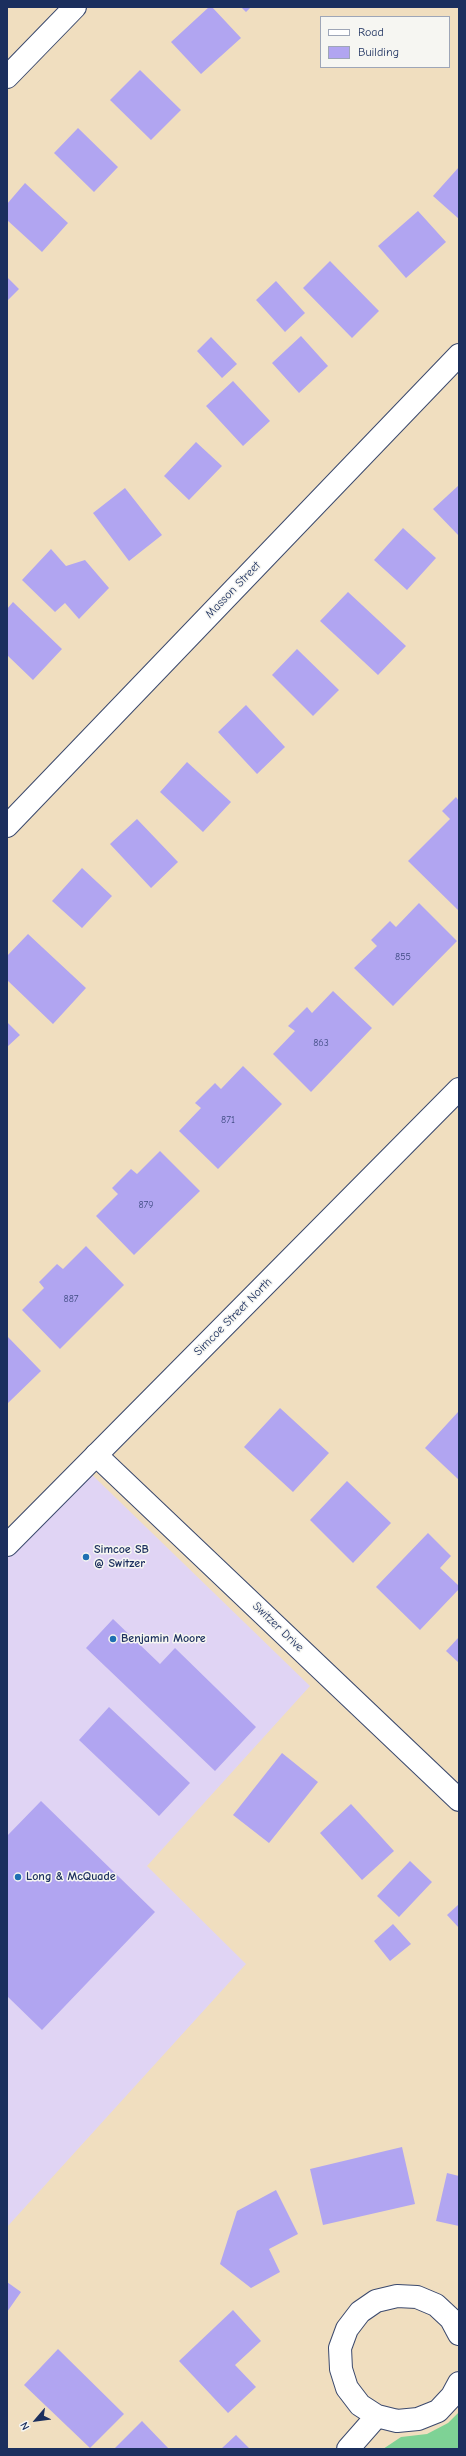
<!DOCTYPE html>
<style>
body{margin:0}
#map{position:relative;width:466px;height:2456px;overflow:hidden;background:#f0debf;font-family:"Comic Neue",sans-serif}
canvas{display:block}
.frame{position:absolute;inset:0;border:8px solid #1b2f5e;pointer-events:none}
.legend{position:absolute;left:320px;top:16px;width:130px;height:52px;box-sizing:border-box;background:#f6f6f2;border:1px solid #9ea6b7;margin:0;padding:5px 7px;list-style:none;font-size:12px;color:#1b2f5e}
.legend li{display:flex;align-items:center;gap:8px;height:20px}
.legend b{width:20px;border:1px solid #9ea6b7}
.north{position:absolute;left:16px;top:2400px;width:40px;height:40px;-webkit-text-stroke:3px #f6f6f2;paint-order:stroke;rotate:242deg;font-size:11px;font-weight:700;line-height:16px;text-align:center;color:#1b2f5e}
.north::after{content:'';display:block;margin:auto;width:14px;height:18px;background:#1b2f5e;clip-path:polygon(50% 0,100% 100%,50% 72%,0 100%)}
</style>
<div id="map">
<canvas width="466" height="2456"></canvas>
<div class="frame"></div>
<ul class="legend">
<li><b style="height:5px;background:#fff"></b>Road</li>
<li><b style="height:11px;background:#b1a5f1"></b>Building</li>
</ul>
<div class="north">N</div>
</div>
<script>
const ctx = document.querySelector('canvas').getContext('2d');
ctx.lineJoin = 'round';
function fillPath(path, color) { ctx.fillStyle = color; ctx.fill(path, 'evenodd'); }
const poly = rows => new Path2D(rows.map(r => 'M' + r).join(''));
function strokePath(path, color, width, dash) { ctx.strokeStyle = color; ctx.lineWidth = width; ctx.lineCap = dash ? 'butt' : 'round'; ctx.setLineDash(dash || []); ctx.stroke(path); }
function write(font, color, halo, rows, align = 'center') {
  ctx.font = font + ' "Comic Neue",sans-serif'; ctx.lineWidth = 3; ctx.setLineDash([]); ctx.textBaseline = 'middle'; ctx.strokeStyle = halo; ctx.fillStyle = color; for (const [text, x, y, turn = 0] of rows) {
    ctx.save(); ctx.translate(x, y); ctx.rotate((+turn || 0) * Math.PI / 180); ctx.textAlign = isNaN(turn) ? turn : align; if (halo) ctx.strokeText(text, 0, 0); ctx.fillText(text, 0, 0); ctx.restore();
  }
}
fillPath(poly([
 [83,1466,310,1686,147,1866,246,1964,7,2227,7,1545]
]), '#e0d4f4');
fillPath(poly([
 [459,2412,459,2449,383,2449,401,2437,427,2434,448,2423]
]), '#7ed295');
fillPath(poly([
 [209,7,212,7,241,38,201,74,171,42],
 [241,7,251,7,246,12],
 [140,70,181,110,151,140,110,100],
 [78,128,118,167,94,192,54,153],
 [459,167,459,219,433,196],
 [25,183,68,223,42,252,7,220,7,204],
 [418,211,446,242,406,278,378,246],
 [330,261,379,311,352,338,303,288],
 [7,277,19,289,7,301],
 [276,281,305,313,285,332,256,300],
 [301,336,328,366,299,393,272,363],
 [211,337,237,364,222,378,197,351],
 [233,381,270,421,243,446,206,406],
 [196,442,222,466,189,500,164,476],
 [459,485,459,536,433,509],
 [125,488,162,535,129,561,93,513],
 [403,528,436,558,407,590,374,560],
 [51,549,66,566,85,560,109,588,79,619,65,603,55,612,22,580],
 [348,592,406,646,378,675,320,621],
 [13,602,62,649,33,680,7,655,7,609],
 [297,649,339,690,313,716,272,675],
 [246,705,285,747,257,774,218,732],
 [187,762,231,802,203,832,160,792],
 [456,797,459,801,459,911,408,861,450,819,442,811],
 [137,819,178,862,151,888,110,844],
 [82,868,112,896,82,928,52,901],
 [419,903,457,941,393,1006,354,968,377,946,371,940,390,921,396,927],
 [28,934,86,988,53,1024,7,980,7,956],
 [333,991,372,1028,311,1092,273,1054,295,1031,288,1026,307,1007,312,1013],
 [7,1022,20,1035,7,1047],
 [243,1066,282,1104,218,1169,179,1131,201,1108,195,1103,215,1083,221,1089],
 [160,1151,200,1191,134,1255,96,1216,118,1194,112,1188,131,1169,137,1174],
 [86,1246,124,1285,60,1349,22,1310,44,1288,39,1282,57,1264,63,1269],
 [7,1336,41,1371,7,1404],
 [280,1408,329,1453,293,1492,244,1447],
 [458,1412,459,1413,459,1480,425,1448],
 [347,1481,391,1523,353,1563,310,1520],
 [428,1533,451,1556,440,1568,459,1586,459,1589,420,1630,376,1587],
 [113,1619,160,1664,175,1648,256,1727,215,1771,86,1648],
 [459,1637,459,1663,446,1651],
 [109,1707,190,1783,159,1816,79,1740],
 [282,1753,318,1782,269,1843,233,1815],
 [41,1801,155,1912,42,2030,7,1996,7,1836],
 [351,1804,394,1851,362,1880,320,1833],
 [410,1861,432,1882,399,1917,377,1896],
 [459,1904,459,1928,447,1915],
 [393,1924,411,1944,390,1961,374,1941],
 [402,2147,415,2204,323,2225,310,2169],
 [447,2173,459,2176,459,2226,436,2221],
 [276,2190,298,2234,269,2249,280,2272,251,2288,220,2264,237,2211],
 [7,2282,21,2292,7,2312],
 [233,2310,261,2341,235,2365,256,2387,228,2413,179,2361],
 [58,2349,124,2414,90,2448,24,2385],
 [142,2421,169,2449,114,2449],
 [236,2435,250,2449,221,2449]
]), '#b1a5f1');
const minor = poly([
 [7,77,75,7],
 [7,826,459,355],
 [96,1455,459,1800],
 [459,2334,451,2319,436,2305,417,2297,397,2296,376,2301,360,2312,347,2329,340,2348,341,2369,347,2388,360,2405,377,2416,397,2421,418,2419,438,2411,452,2396,459,2383],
 [348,2449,377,2416]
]);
const major = poly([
 [7,1545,459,1089]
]);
strokePath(minor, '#3b496d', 24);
strokePath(major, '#3b496d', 24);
strokePath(minor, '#fff', 22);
strokePath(major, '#fff', 22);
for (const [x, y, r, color] of [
 [86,1557,4,"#1f6fb2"],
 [113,1639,4,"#1f6fb2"],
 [18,1877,4,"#1f6fb2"]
]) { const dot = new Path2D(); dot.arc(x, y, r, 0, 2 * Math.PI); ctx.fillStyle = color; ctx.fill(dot); strokePath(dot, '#f6f6f2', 1.5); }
write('10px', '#404c83', null, [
 ["855",403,957],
 ["863",321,1043],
 ["871",228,1120],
 ["879",146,1205],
 ["887",71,1299]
]);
write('12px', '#1b2f5e', '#f6f6f2', [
 ["Masson Street",233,590,-46],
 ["Simcoe Street North",233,1317,-45],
 ["Switzer Drive",278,1627,44]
]);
write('bold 12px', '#1b2f5e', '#f6f6f2', [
 ["Simcoe SB",94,1550],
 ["@ Switzer",94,1564],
 ["Benjamin Moore",121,1639],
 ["Long & McQuade",26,1877]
], 'left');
</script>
